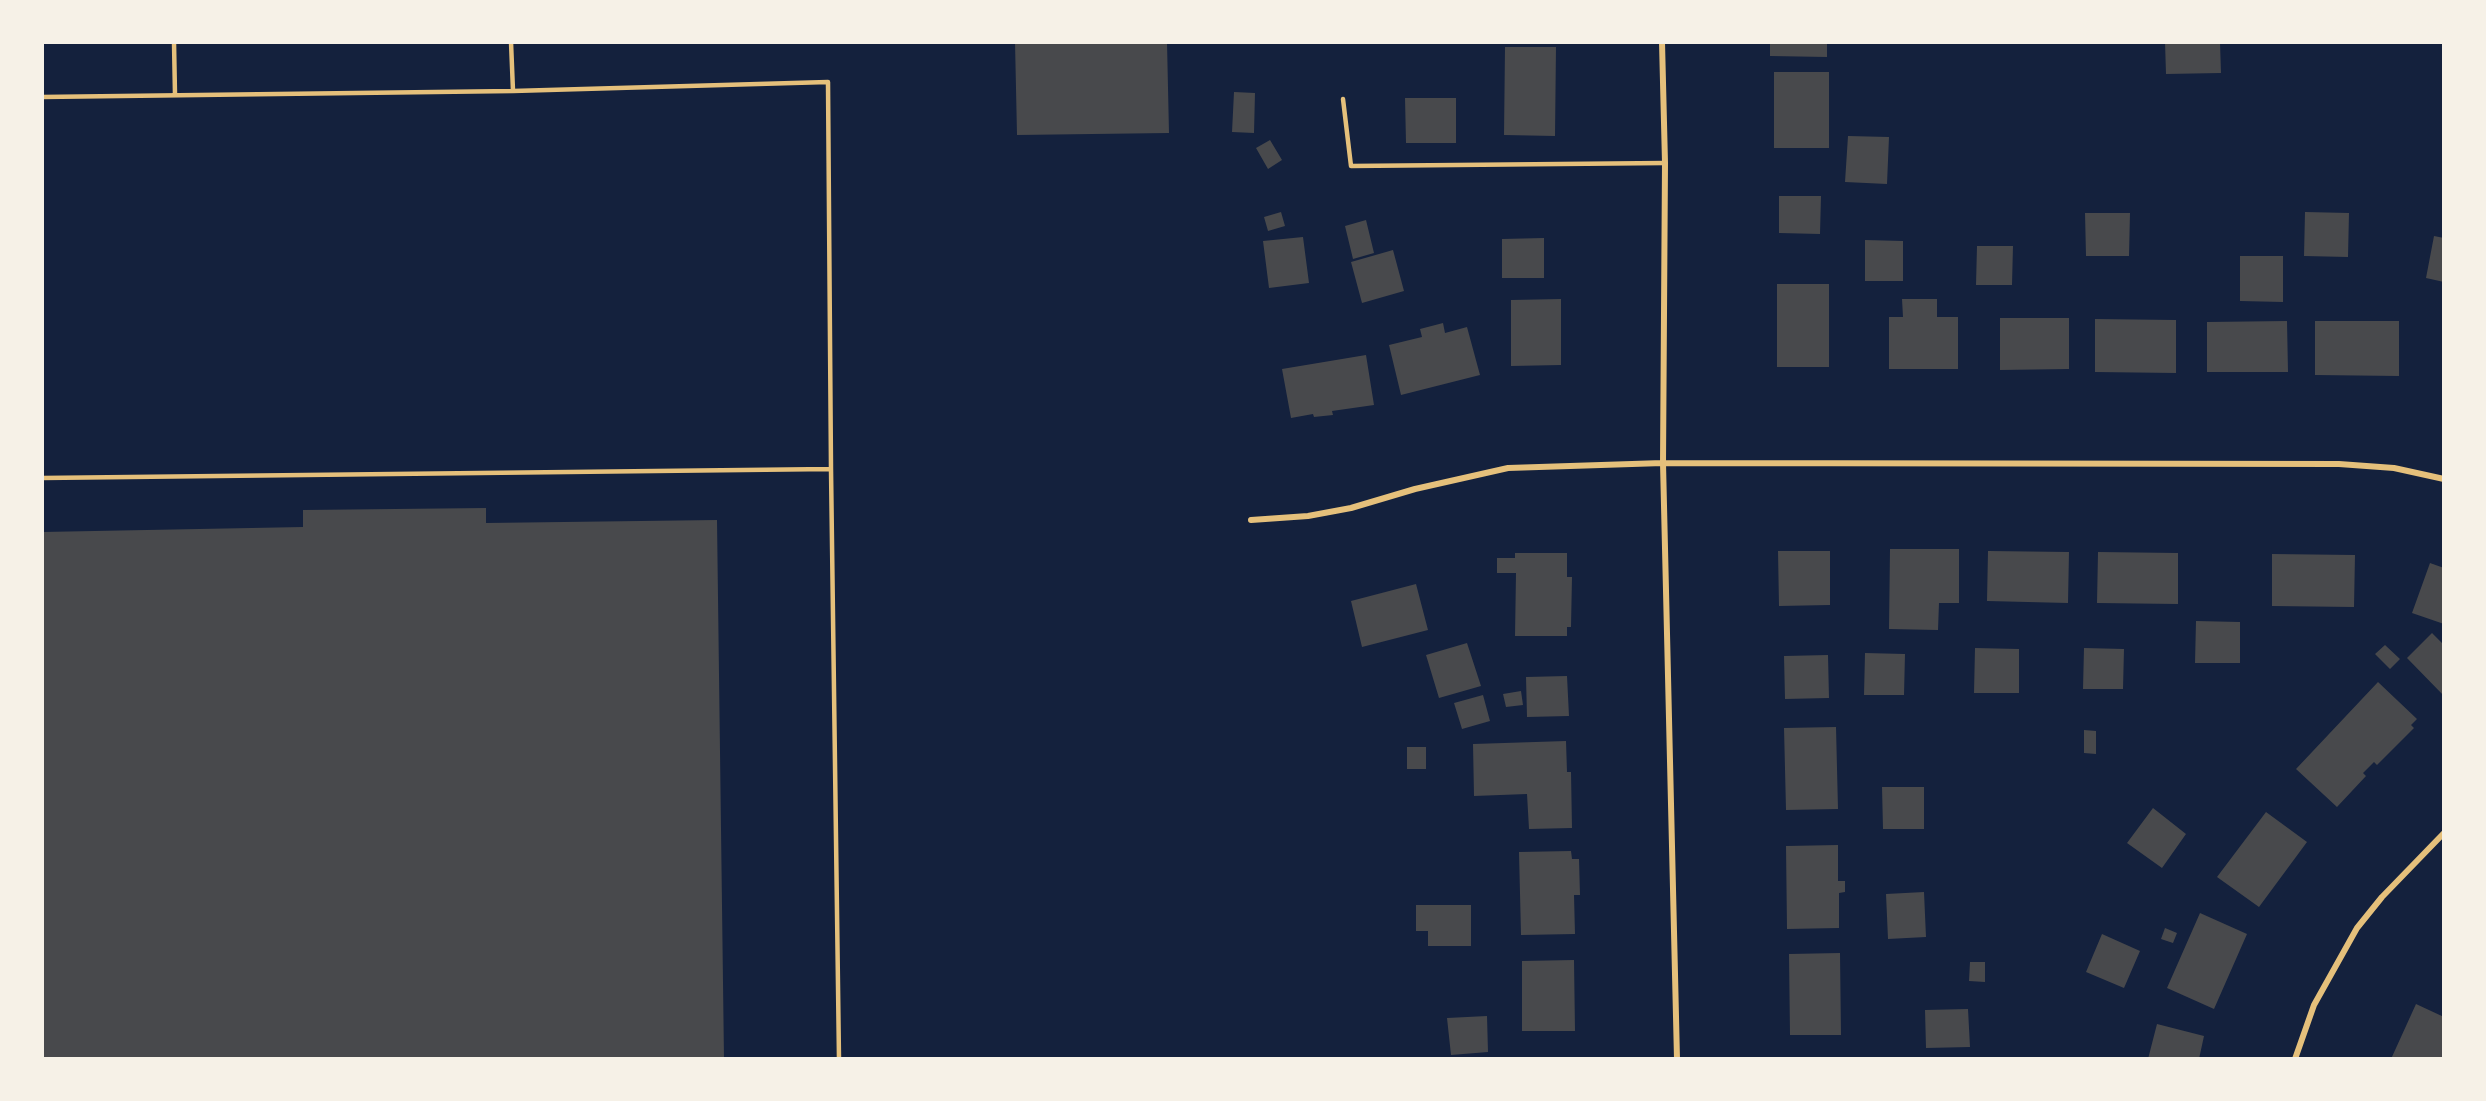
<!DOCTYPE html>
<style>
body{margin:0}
#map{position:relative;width:2486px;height:1101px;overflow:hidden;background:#14213d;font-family:"DM Sans",sans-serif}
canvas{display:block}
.frame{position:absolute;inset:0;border:44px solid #f6f1e7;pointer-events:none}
</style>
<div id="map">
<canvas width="2486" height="1101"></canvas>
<div class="frame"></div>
</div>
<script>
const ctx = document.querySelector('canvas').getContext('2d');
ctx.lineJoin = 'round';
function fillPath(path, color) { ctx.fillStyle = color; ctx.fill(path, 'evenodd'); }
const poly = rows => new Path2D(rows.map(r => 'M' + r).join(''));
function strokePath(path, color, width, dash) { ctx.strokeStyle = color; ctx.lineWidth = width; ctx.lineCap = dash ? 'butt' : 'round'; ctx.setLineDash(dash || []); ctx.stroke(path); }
fillPath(poly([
 [1015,42,1167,42,1169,133,1017,135],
 [1770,42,1827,42,1827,57,1770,56],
 [2165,42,2220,42,2221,73,2166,74],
 [1505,47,1556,47,1555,136,1504,135],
 [1774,72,1829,72,1829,148,1774,148],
 [1234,92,1255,93,1254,133,1232,132],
 [1405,98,1456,98,1456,143,1406,143],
 [1848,136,1889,137,1887,184,1845,182],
 [1270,140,1282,160,1268,169,1256,148],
 [1779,196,1821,196,1820,234,1779,233],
 [1281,212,1285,226,1268,231,1264,217],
 [2305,212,2349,213,2348,257,2304,256],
 [2085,213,2130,213,2129,256,2086,256],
 [1366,220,1374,253,1353,259,1345,226],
 [2434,236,2444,238,2444,282,2426,278],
 [1303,237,1309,283,1269,288,1263,241],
 [1544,238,1544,278,1502,278,1502,239],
 [1865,240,1903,241,1903,281,1865,281],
 [1977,246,2013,246,2012,285,1976,285],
 [1393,250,1404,291,1362,303,1351,262],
 [2240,256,2283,256,2283,302,2240,301],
 [1777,284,1829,284,1829,367,1777,367],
 [1561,299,1561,365,1511,366,1511,300],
 [1902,299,1937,299,1937,317,1958,317,1958,369,1889,369,1889,317,1903,317],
 [2000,318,2069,318,2069,369,2000,370],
 [2095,319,2176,320,2176,373,2095,372],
 [2287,321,2288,372,2207,372,2207,322],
 [2315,321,2399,321,2399,376,2315,375],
 [1443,323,1445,333,1467,327,1480,375,1401,395,1389,345,1422,337,1420,329],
 [1366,355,1374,405,1332,411,1333,415,1314,417,1313,414,1291,418,1282,369],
 [486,508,486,523,717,520,724,1059,42,1059,42,532,303,527,303,510],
 [1890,549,1959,549,1959,603,1939,603,1938,630,1889,629],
 [1778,551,1830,551,1830,605,1779,606],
 [1988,551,2069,552,2068,603,1987,601],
 [2098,552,2178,553,2178,604,2097,603],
 [1515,553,1567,553,1567,577,1572,577,1571,627,1567,627,1567,636,1515,636,1516,573,1497,573,1497,558,1515,558],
 [2272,554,2355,555,2354,607,2272,606],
 [2430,563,2444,568,2444,624,2412,613],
 [1416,584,1428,630,1362,647,1351,601],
 [2196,621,2240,622,2240,663,2195,663],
 [2432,633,2444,645,2444,696,2407,658],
 [1467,643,1481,686,1439,698,1426,655],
 [2385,645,2400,659,2390,669,2375,654],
 [1975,648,2019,649,2019,693,1974,693],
 [2084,648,2124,649,2123,689,2083,689],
 [1865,653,1905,654,1904,695,1864,695],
 [1828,655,1829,698,1785,699,1784,656],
 [1567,676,1569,716,1527,717,1526,677],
 [2378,682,2417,719,2411,725,2414,728,2377,765,2374,762,2363,773,2366,776,2337,807,2296,769],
 [1521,691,1523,705,1506,707,1503,694],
 [1483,695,1490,721,1462,729,1454,703],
 [1836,727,1838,809,1786,810,1784,728],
 [2084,730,2096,731,2096,754,2084,753],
 [1566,741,1567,772,1571,772,1572,828,1529,829,1527,794,1474,796,1473,744],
 [1407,747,1426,747,1426,769,1407,769],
 [1882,787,1924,787,1924,829,1883,829],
 [2153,808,2186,834,2162,868,2127,843],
 [2266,812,2307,842,2259,907,2217,877],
 [1838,845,1838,881,1845,881,1845,892,1839,893,1839,928,1787,929,1786,846],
 [1571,851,1572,859,1579,859,1580,895,1574,895,1575,934,1521,935,1519,852],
 [1924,892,1926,937,1888,939,1886,894],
 [1416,905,1471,905,1471,946,1428,946,1428,931,1416,931],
 [2200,913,2247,934,2214,1009,2167,988],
 [2165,928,2177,933,2173,943,2161,939],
 [2102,934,2140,951,2124,988,2086,972],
 [1840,953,1841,1035,1790,1035,1789,954],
 [1574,960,1575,1031,1522,1031,1522,961],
 [1970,962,1985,962,1985,982,1969,981],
 [2416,1004,2444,1017,2444,1059,2391,1059],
 [1968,1009,1970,1047,1926,1048,1925,1010],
 [1487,1016,1488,1052,1451,1055,1447,1018],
 [2157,1024,2204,1036,2199,1059,2148,1059]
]), '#48494c');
strokePath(poly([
 [174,42,175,95],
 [511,42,513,91],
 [42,97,513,91,828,82,831,469,42,478],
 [1343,99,1351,166,1665,163],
 [831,469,839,1059]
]), '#e5c07b', 4.5);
strokePath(poly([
 [1662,42,1665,163,1663,463,1677,1059],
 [1251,520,1308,516,1351,508,1415,489,1508,468,1663,463,2339,464,2394,468,2444,479],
 [2295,1059,2314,1005,2357,928,2382,897,2444,833]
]), '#e5c07b', 6);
</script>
